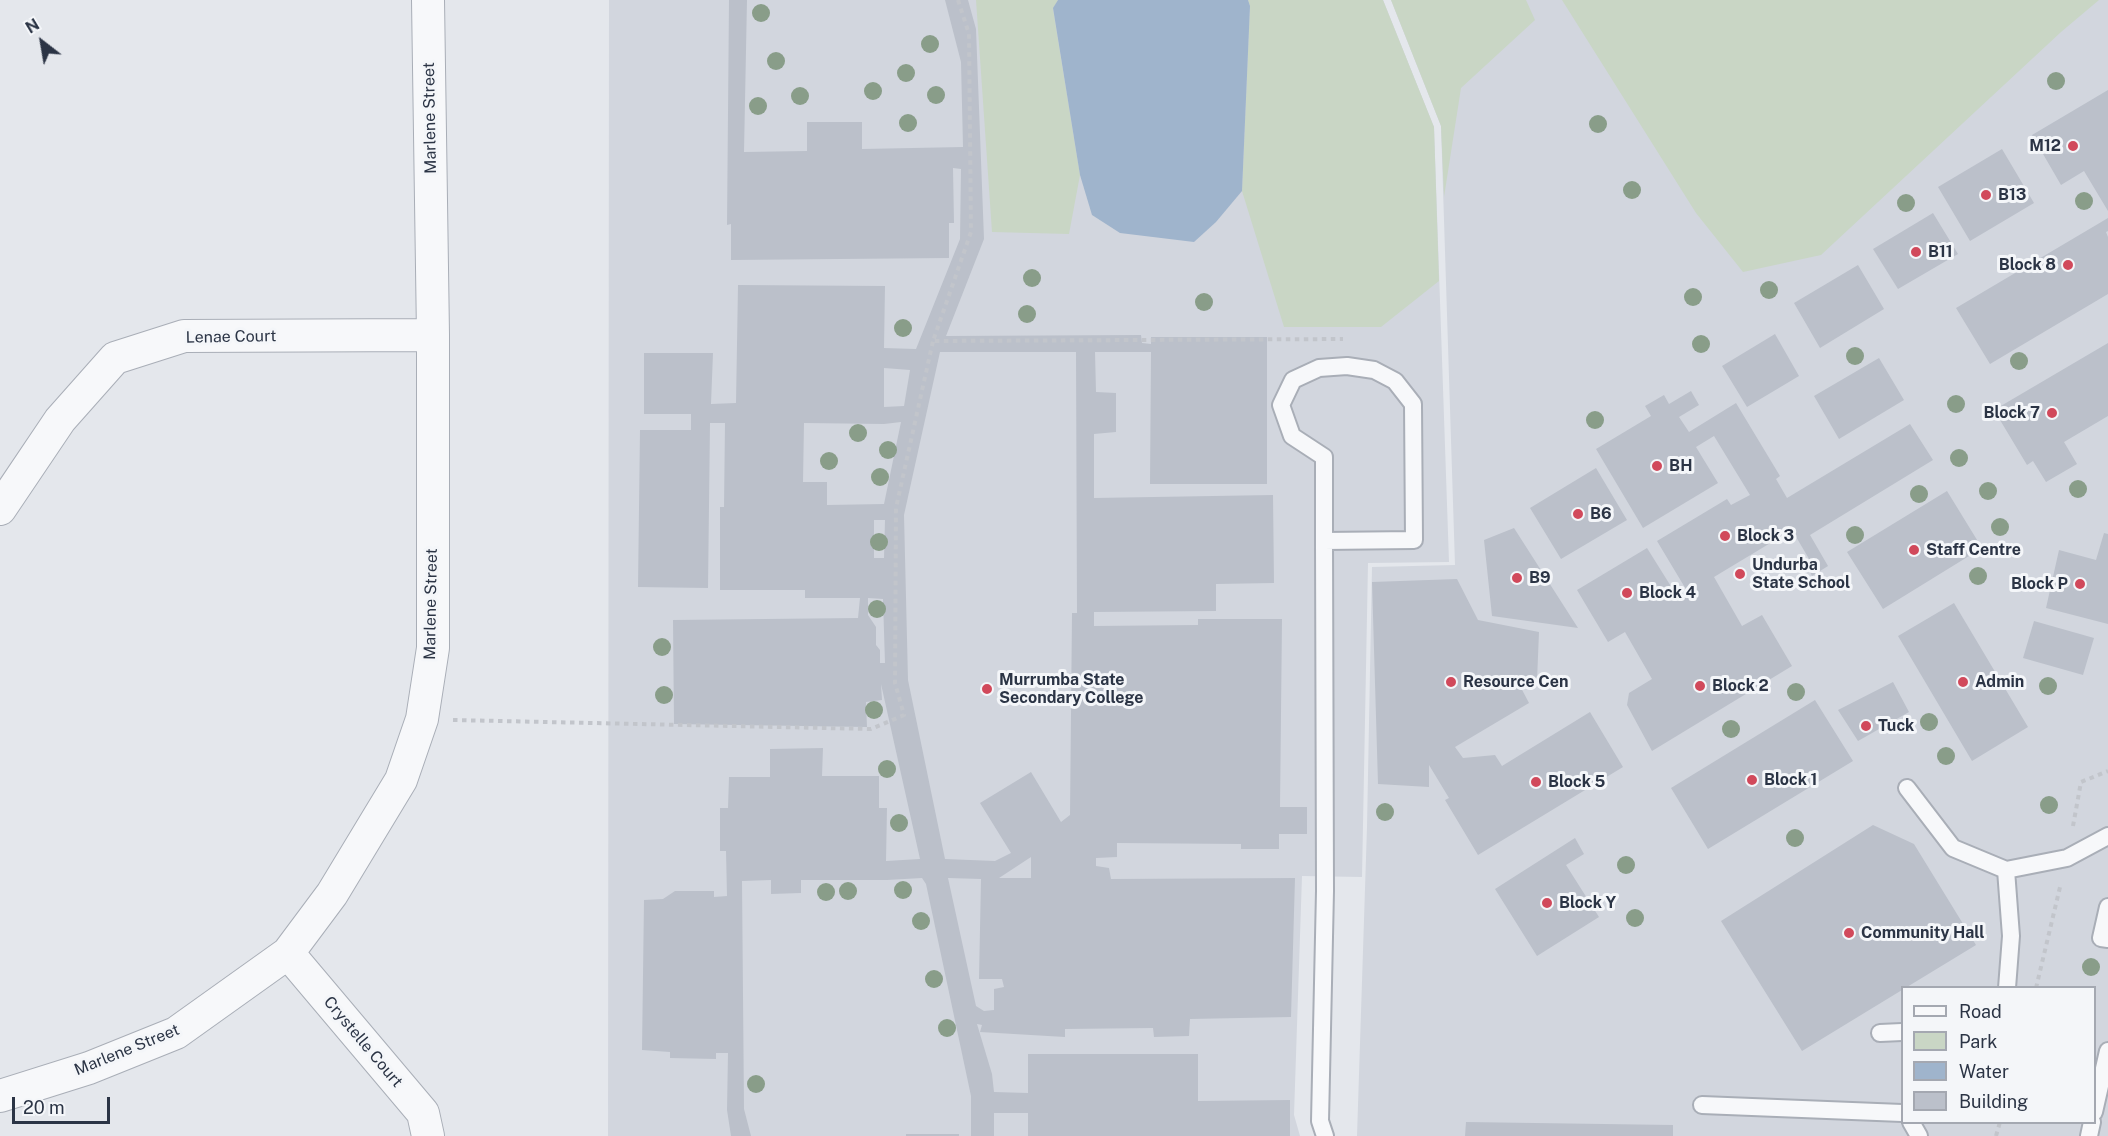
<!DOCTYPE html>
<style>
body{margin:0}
#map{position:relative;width:2108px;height:1136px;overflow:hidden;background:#e4e7ec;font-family:"Public Sans",sans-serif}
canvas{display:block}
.legend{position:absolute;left:1901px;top:986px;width:195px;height:138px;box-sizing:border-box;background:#f4f6f9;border:2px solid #a4a8b1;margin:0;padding:8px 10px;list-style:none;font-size:18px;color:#2b3445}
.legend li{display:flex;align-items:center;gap:12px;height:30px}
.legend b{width:30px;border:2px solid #a4a8b1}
.north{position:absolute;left:12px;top:12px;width:60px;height:60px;-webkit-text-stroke:4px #f4f6f9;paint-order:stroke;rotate:329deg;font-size:16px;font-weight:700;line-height:24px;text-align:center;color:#2b3445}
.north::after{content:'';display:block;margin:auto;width:21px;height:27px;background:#2b3445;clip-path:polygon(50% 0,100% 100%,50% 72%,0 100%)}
.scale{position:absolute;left:12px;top:1097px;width:98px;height:27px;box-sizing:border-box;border:3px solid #2b3445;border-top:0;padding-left:8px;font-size:18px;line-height:21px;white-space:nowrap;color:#2b3445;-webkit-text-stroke:4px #f4f6f9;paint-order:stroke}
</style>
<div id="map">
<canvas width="2108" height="1136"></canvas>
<ul class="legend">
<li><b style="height:8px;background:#f7f8fa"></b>Road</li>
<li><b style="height:16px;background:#c9d6c5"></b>Park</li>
<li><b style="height:16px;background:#9fb4cc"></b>Water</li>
<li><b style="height:16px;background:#bbc0ca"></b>Building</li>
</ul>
<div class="north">N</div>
<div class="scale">20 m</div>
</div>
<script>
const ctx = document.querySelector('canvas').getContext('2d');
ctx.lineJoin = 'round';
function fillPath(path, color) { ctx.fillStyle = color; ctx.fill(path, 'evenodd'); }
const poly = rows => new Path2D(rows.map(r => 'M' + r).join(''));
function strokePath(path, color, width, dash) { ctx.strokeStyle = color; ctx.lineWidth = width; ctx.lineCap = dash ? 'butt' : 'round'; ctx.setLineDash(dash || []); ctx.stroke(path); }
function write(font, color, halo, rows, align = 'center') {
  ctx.font = font + ' "Public Sans",sans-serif'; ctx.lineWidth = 6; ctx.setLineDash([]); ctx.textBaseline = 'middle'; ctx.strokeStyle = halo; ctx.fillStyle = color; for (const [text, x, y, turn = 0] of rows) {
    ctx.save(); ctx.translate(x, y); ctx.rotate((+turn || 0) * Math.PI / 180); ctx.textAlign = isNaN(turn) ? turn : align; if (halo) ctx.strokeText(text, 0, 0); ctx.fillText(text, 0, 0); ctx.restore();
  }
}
fillPath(poly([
 [609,0,1383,0,1434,127,1449,562,1368,563,1362,877,1302,876,1294,1115,1300,1136,608,1136],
 [1391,0,2108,0,2108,1136,1357,1136,1367,827,1372,567,1455,565,1441,126],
 [1902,988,2094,988,2094,1122,1902,1122]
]), '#d2d6de');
fillPath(poly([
 [976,0,1058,0,1053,9,1080,175,1069,234,992,232],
 [1248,0,1383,0,1434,127,1439,281,1381,327,1284,327,1242,191,1250,6],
 [1391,0,1526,0,1535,20,1461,88,1444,197,1441,126],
 [1562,0,2099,0,2061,32,1821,255,1743,272,1696,213]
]), '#c9d6c5');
fillPath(poly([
 [1058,0,1248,0,1250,6,1242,191,1216,222,1194,242,1120,233,1092,215,1080,175,1053,8]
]), '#9fb4cc');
fillPath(poly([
 [729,0,747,0,744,152,807,151,807,122,862,122,862,149,963,147,961,62,945,0,968,0,976,29,984,239,946,336,1141,335,1142,343,1151,344,1151,337,1267,337,1267,484,1150,484,1151,352,1095,352,1096,392,1116,393,1116,432,1094,434,1094,498,1273,495,1274,583,1216,584,1216,611,1094,612,1094,626,1198,625,1198,619,1282,619,1280,807,1307,807,1307,834,1279,834,1279,849,1241,849,1241,844,1117,843,1117,857,1096,858,1096,866,1109,868,1111,879,1295,878,1291,1017,1190,1019,1189,1036,1154,1037,1153,1028,1065,1029,1065,1037,980,1032,982,1025,977,1024,992,1074,994,1092,1028,1093,1028,1054,1198,1054,1198,1101,1290,1100,1290,1136,1028,1136,1028,1113,994,1113,994,1136,971,1136,971,1096,926,884,922,878,887,880,801,880,801,893,771,894,771,880,742,881,744,1109,751,1136,731,1136,727,1110,728,1053,716,1053,716,1059,670,1058,670,1052,642,1050,644,900,663,899,675,891,714,891,714,897,727,896,726,851,720,851,720,808,728,808,729,777,770,777,770,749,823,748,822,776,879,776,879,808,887,808,886,861,920,859,881,684,882,700,866,702,867,727,674,724,673,620,858,618,860,598,805,598,805,590,720,590,720,507,724,507,725,423,710,423,708,588,638,587,640,430,691,430,691,414,644,414,644,353,713,353,711,404,736,403,738,285,885,286,884,348,916,349,960,239,961,169,953,168,954,223,949,223,949,258,731,260,731,224,727,225],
 [940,352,1076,352,1077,613,1072,613,1070,815,1061,822,1031,772,980,803,1011,853,995,861,945,859,908,680,904,515],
 [884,368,910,370,904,406,884,407],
 [901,422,884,504,827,505,827,482,803,482,804,423,884,424],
 [874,520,885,520,884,558,874,558],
 [868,598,883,599,885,663,880,663,880,650,876,645,876,627,868,615],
 [1031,857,1031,878,999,878],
 [948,878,981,879,979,979,1002,979,1004,987,994,989,994,1010,984,1011,976,1006],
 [2108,90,2108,211,2084,171,2061,185,2032,135],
 [2002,149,2034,203,1970,241,1938,187],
 [1933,213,1958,254,1898,289,1873,249],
 [2108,218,2108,231,2106,232,2108,237,2108,294,1990,364,1956,308],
 [1858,265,1884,309,1820,348,1794,303],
 [1775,334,1799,376,1747,407,1722,366],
 [2108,343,2108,416,2064,442,2077,464,2046,482,2033,461,2027,465,1994,410],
 [1879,358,1904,400,1839,439,1814,396],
 [1691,391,1699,405,1679,417,1689,432,1736,403,1780,476,1776,479,1787,498,1910,424,1933,460,1810,535,1828,566,1812,576,1810,572,1815,569,1792,530,1714,577,1742,626,1762,615,1792,666,1652,751,1627,705,1629,693,1652,679,1625,632,1608,642,1577,590,1647,548,1677,596,1687,591,1657,541,1727,499,1731,505,1750,495,1714,436,1696,447,1718,483,1643,528,1596,449,1651,416,1645,406,1664,395,1669,404],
 [1596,468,1627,520,1561,559,1530,508],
 [1947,491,1982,548,1883,609,1847,552],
 [1514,528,1578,628,1492,616,1484,540],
 [2104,533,2108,534,2108,624,2046,608,2059,550,2096,560],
 [1457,579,1478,620,1539,632,1537,681,1519,684,1529,703,1455,747,1463,758,1495,755,1502,766,1590,712,1623,767,1478,855,1445,800,1449,798,1429,765,1429,787,1378,784,1372,582],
 [1954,603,2028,727,1972,761,1898,636],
 [2034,621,2094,638,2083,675,2023,658],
 [1893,682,1909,712,1858,741,1838,710],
 [1815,700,1853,761,1708,849,1671,788],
 [1873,825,1914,844,1976,945,1907,987,1902,987,1902,990,1802,1051,1721,921],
 [1575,838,1584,854,1566,865,1599,917,1537,956,1495,889],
 [1466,1122,1673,1125,1673,1136,1465,1136],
 [906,1134,959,1134,959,1136,906,1136]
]), '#bbc0ca');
const lane = poly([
 [1324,541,1414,540,1413,404,1395,381,1374,370,1347,366,1319,368,1293,380,1281,405,1292,436,1324,457,1324,541,1325,891,1320,1121,1325,1136],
 [1907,788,1953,848,2006,870,2067,858,2108,836],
 [2006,870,2011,936,2007,988],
 [2108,907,2101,938,2108,939],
 [1880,1033,1902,1032],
 [1702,1105,1902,1113],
 [2094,1112,2108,1051],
 [1911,1122,1919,1136],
 [2089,1136,2092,1122]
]);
const street = poly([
 [0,509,60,420,115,358,184,336,433,335],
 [288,953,423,1113,428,1136],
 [0,1096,89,1068,176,1033,288,953,332,894,401,780,422,719,433,648,433,335,428,0]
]);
strokePath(lane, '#a9aeb7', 20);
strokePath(street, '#a9aeb7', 34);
strokePath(poly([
 [958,0,969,34,971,232,933,341,1343,339],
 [453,720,871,729,904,715,895,683,896,508,933,341],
 [2073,826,2081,782,2108,771],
 [2036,988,2061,883],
 [1996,1136,2000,1122]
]), '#c2c5cb', 4, [4.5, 4.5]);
strokePath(lane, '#f7f8fa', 16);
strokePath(street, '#f7f8fa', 32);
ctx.fillStyle = '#899d89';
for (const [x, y] of [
 [761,13],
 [930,44],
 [776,61],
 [906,73],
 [2056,81],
 [873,91],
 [936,95],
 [800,96],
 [758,106],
 [908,123],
 [1598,124],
 [1632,190],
 [2084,201],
 [1906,203],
 [1032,278],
 [1769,290],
 [1693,297],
 [1204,302],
 [1027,314],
 [903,328],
 [1701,344],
 [1855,356],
 [2019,361],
 [1956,404],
 [1595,420],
 [858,433],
 [888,450],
 [1959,458],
 [829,461],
 [880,477],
 [2078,489],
 [1988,491],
 [1919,494],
 [2000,527],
 [1855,535],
 [879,542],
 [1978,576],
 [877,609],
 [662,647],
 [2048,686],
 [1796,692],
 [664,695],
 [874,710],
 [1929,722],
 [1731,729],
 [1946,756],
 [887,769],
 [2049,805],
 [1385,812],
 [899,823],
 [1795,838],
 [1626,865],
 [903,890],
 [848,891],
 [826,892],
 [1635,918],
 [921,921],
 [2091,967],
 [934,979],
 [947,1028],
 [756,1084]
]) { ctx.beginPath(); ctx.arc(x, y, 9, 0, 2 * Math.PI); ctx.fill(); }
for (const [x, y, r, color] of [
 [2073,146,6,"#d1495b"],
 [1986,195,6,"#d1495b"],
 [1916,252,6,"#d1495b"],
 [2068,265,6,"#d1495b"],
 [2052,413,6,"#d1495b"],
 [1657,466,6,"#d1495b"],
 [1578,514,6,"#d1495b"],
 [1725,536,6,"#d1495b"],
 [1914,550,6,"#d1495b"],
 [1740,574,6,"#d1495b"],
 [1517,578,6,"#d1495b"],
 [2080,584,6,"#d1495b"],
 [1627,593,6,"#d1495b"],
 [1451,682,6,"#d1495b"],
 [1963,682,6,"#d1495b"],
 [1700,686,6,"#d1495b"],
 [987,689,6,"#d1495b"],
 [1866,726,6,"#d1495b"],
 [1752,780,6,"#d1495b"],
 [1536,782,6,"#d1495b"],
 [1547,903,6,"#d1495b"],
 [1849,933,6,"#d1495b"]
]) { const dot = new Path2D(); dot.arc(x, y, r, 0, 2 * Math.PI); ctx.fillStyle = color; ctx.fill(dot); strokePath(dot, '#f4f6f9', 2); }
write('16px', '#2b3445', '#f4f6f9', [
 ["Marlene Street",430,118,-91],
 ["Lenae Court",231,337,-1],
 ["Marlene Street",431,604,-89],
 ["Crystelle Court",363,1042,50],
 ["Marlene Street",127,1050,-22]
]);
write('bold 16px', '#2b3445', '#f4f6f9', [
 ["M12",2061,146,"right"],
 ["B13",1998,195],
 ["B11",1928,252],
 ["Block 8",2056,265,"right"],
 ["Block 7",2040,413,"right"],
 ["BH",1669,466],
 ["B6",1590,514],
 ["Block 3",1737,536],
 ["Staff Centre",1926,550],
 ["Undurba",1752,565],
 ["State School",1752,583],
 ["B9",1529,578],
 ["Block P",2068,584,"right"],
 ["Block 4",1639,593],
 ["Murrumba State",999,680],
 ["Secondary College",999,698],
 ["Resource Cen",1463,682],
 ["Admin",1975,682],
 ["Block 2",1712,686],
 ["Tuck",1878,726],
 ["Block 1",1764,780],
 ["Block 5",1548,782],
 ["Block Y",1559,903],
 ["Community Hall",1861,933]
], 'left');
</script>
